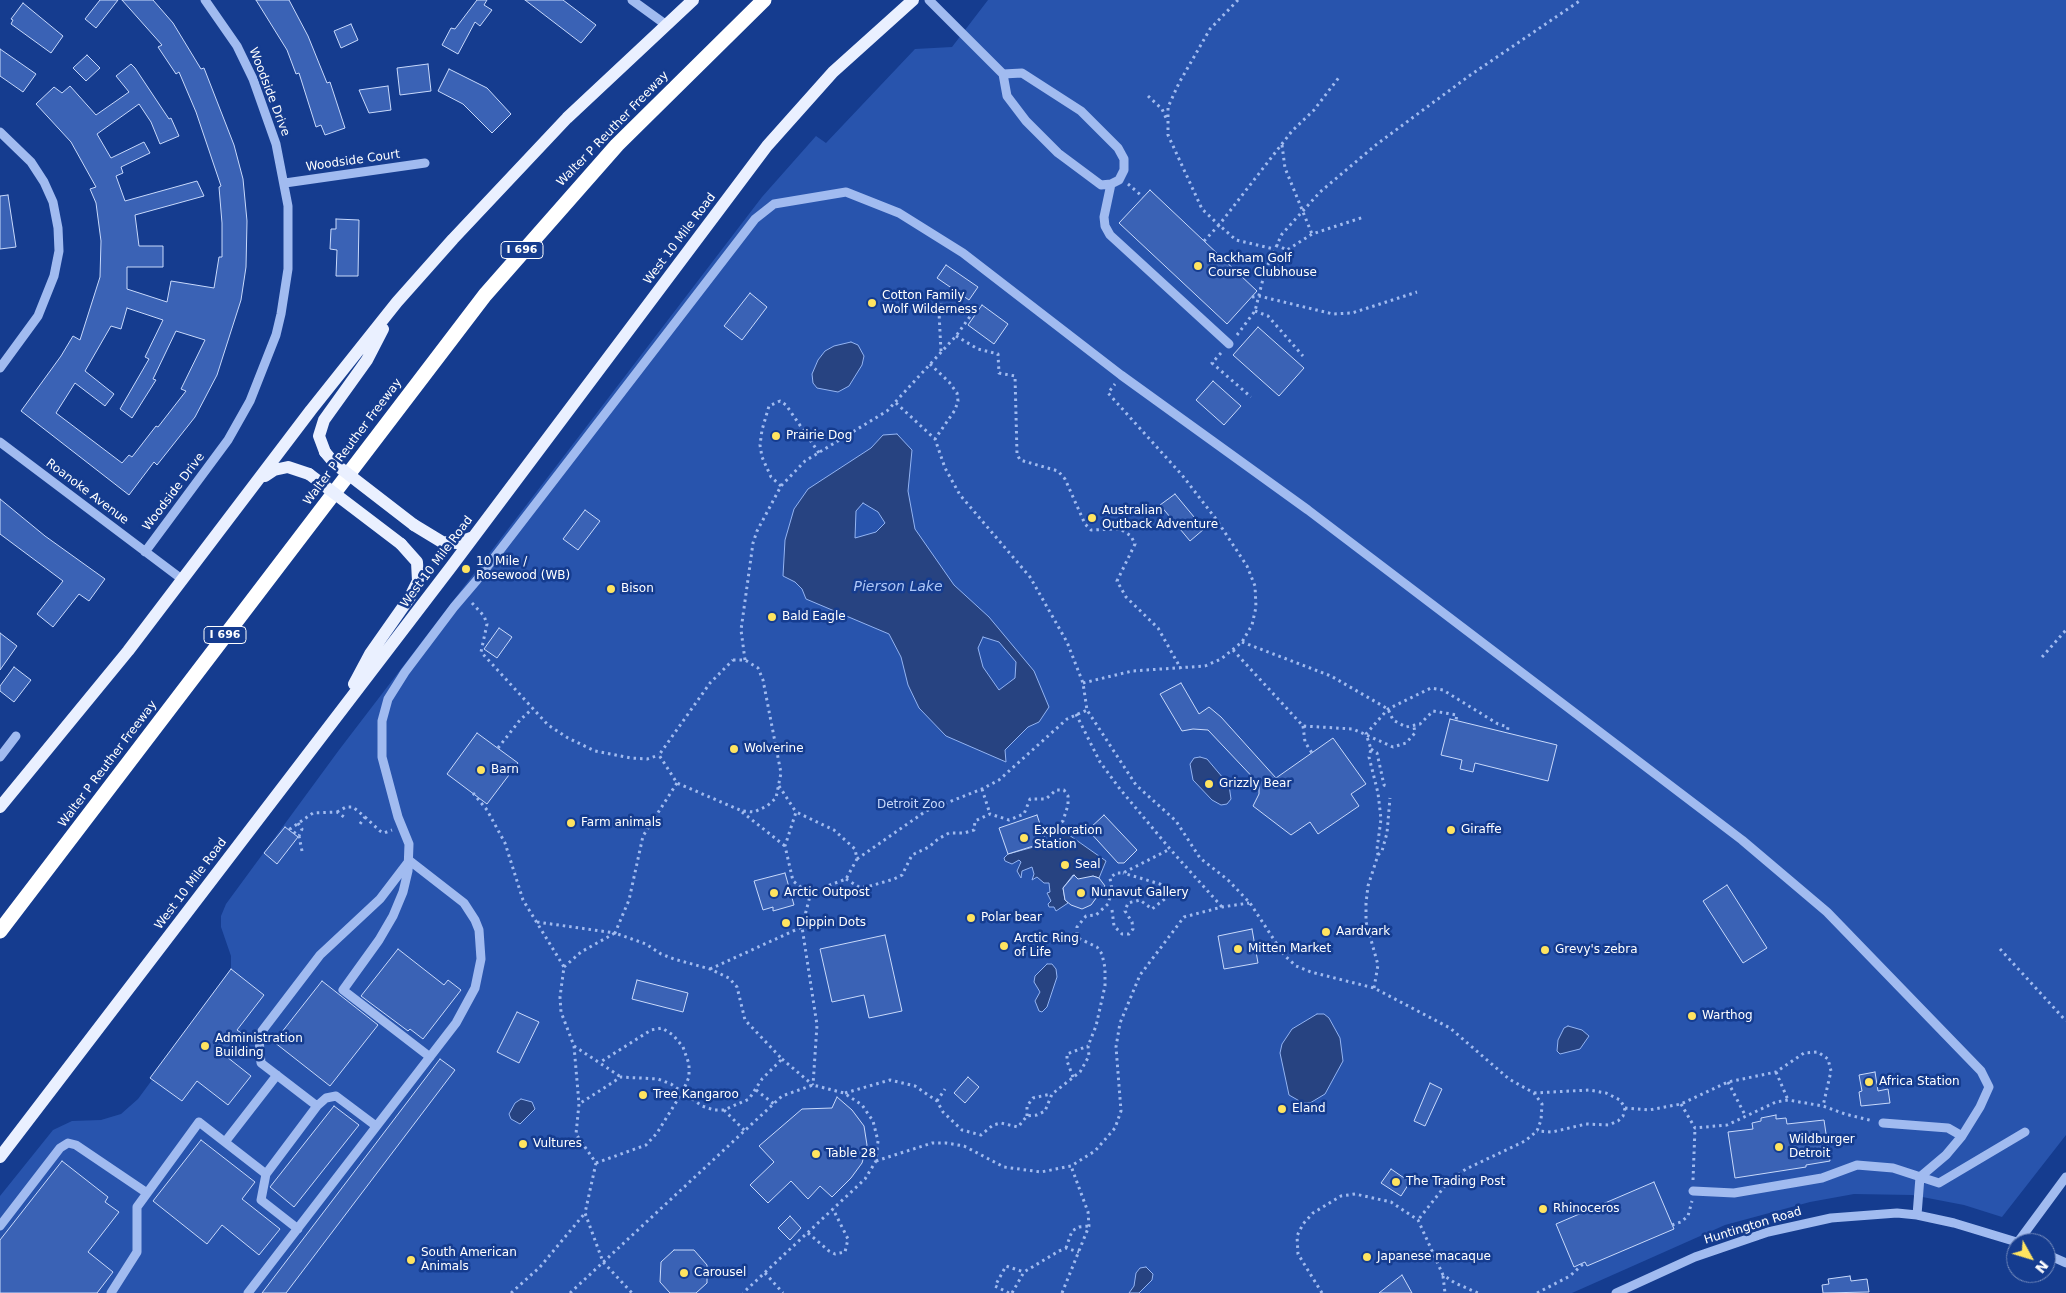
<!DOCTYPE html>
<style>
body{margin:0}
#map{position:relative;width:2066px;height:1293px;overflow:hidden;background:#153c8f;font-family:"DejaVu Sans",sans-serif}
canvas{display:block}
.north{position:absolute;left:2006px;top:1233px;width:50px;height:50px;box-sizing:border-box;background:#153c8f;border:1px solid #738abc;border-radius:50%;rotate:129deg;font-size:14px;font-weight:700;line-height:20px;text-align:center;color:#fff}
.north::after{content:'';display:block;margin:auto;width:18px;height:22px;background:#ffe460;clip-path:polygon(50% 0,100% 100%,50% 72%,0 100%)}
</style>
<div id="map">
<canvas width="2066" height="1293"></canvas>
<div class="north">N</div>
</div>
<script>
const ctx = document.querySelector('canvas').getContext('2d');
ctx.lineJoin = 'round';
function fillPath(path, color) { ctx.fillStyle = color; ctx.fill(path, 'evenodd'); }
const poly = rows => new Path2D(rows.map(r => 'M' + r).join(''));
function strokePath(path, color, width, dash) { ctx.strokeStyle = color; ctx.lineWidth = width; ctx.lineCap = dash ? 'butt' : 'round'; ctx.setLineDash(dash || []); ctx.stroke(path); }
function write(font, color, halo, rows, align = 'center') {
  ctx.font = font + ' "DejaVu Sans",sans-serif'; ctx.lineWidth = 5; ctx.setLineDash([]); ctx.textBaseline = 'middle'; ctx.strokeStyle = halo; ctx.fillStyle = color; for (const [text, x, y, turn = 0] of rows) {
    ctx.save(); ctx.translate(x, y); ctx.rotate((+turn || 0) * Math.PI / 180); ctx.textAlign = isNaN(turn) ? turn : align; if (halo) ctx.strokeText(text, 0, 0); ctx.fillText(text, 0, 0); ctx.restore();
  }
}
fillPath(poly([
 [988,0,2066,0,2066,1135,2002,1217,1964,1205,1912,1195,1854,1194,1810,1202,1725,1225,1572,1293,0,1293,0,1196,53,1130,72,1121,101,1120,121,1114,138,1099,152,1080,231,969,231,956,221,927,221,916,226,904,339,750,762,197,816,136,826,143,915,49,952,47]
]), '#2854ad');
const water = poly([
 [851,342,858,345,864,356,862,365,849,386,838,392,817,388,813,383,812,374,818,360,825,351,834,346,851,342],
 [897,434,912,450,908,491,915,529,954,585,989,617,1034,671,1049,707,1039,722,1028,727,1005,750,1006,762,946,736,919,708,908,685,901,657,889,634,806,599,802,589,795,582,783,576,785,540,794,509,808,489,871,448,883,435,897,434],
 [863,503,878,512,885,523,876,532,855,538,856,511,863,503],
 [983,637,999,642,1016,662,1015,678,999,690,983,667,978,648,983,637],
 [1200,757,1207,759,1229,785,1231,799,1227,804,1221,805,1212,800,1193,780,1190,764,1194,758,1200,757],
 [1059,828,1106,861,1099,878,1093,876,1081,882,1073,875,1063,888,1065,900,1068,903,1056,911,1054,907,1049,907,1048,904,1051,901,1047,893,1050,892,1049,883,1044,883,1037,877,1032,880,1034,874,1032,867,1022,871,1021,878,1017,871,1021,862,1019,860,1012,864,1005,861,1004,858,1008,854,1048,843,1059,828],
 [1047,964,1052,964,1056,969,1057,977,1047,1007,1042,1012,1039,1011,1035,1001,1040,992,1034,982,1035,976,1047,964],
 [1317,1014,1324,1014,1329,1018,1340,1038,1343,1061,1325,1094,1310,1103,1303,1103,1289,1095,1280,1053,1282,1044,1292,1029,1317,1014],
 [1568,1026,1582,1030,1589,1036,1580,1049,1560,1054,1557,1051,1558,1040,1564,1028,1568,1026],
 [521,1099,532,1102,535,1109,520,1124,511,1119,509,1114,515,1103,521,1099],
 [1146,1267,1153,1274,1152,1280,1139,1293,1129,1293,1134,1286,1136,1273,1140,1268,1146,1267]
]);
fillPath(water, '#274381');
strokePath(water, '#93b4f3', 1);
const building = poly([
 [100,0,118,0,96,28,85,19,100,0],
 [122,0,153,0,173,23,201,69,204,68,234,145,243,179,247,221,246,267,241,300,217,375,195,417,157,465,154,462,129,495,21,411,61,356,73,336,80,340,100,277,101,241,96,203,90,189,96,187,71,142,36,104,54,87,62,93,70,86,96,115,129,92,116,76,131,64,135,68,169,119,171,118,179,136,160,144,151,122,139,104,97,134,111,158,144,142,150,153,121,167,123,173,116,176,125,201,197,181,204,196,135,215,139,246,163,246,163,267,127,267,127,289,167,302,171,281,214,288,219,257,222,257,222,223,219,187,221,186,196,112,179,72,176,74,158,47,162,45,122,0],
 [127,308,163,320,145,357,149,359,120,409,132,418,156,380,153,379,176,331,205,340,181,389,186,391,158,427,156,426,132,457,129,455,122,463,56,413,75,383,105,406,114,394,85,371,111,326,121,329,127,308],
 [256,0,289,0,308,36,327,83,330,82,345,128,325,135,321,125,316,127,299,73,296,74,287,50,256,0],
 [477,0,487,0,484,5,492,10,480,26,475,22,458,54,442,45,451,28,455,29,477,0],
 [525,0,563,0,596,25,581,43,525,0],
 [23,3,63,36,51,53,11,24,13,20,11,19,23,3],
 [351,24,358,40,341,48,334,31,351,24],
 [0,49,36,74,23,92,0,76,0,49],
 [87,55,100,68,86,81,73,68,87,55],
 [428,64,431,91,400,95,397,68,428,64],
 [449,69,487,88,511,114,492,133,463,104,438,91,449,69],
 [388,86,391,110,369,113,359,90,388,86],
 [1150,190,1257,291,1227,324,1119,223,1150,190],
 [8,195,16,247,0,249,0,196,8,195],
 [336,219,359,220,358,276,336,276,337,250,330,249,331,229,336,229,336,219],
 [946,265,978,287,969,300,937,278,946,265],
 [750,293,767,307,742,340,724,326,750,293],
 [982,305,1008,324,994,344,968,325,982,305],
 [1258,327,1304,368,1279,396,1233,355,1258,327],
 [1213,381,1241,406,1224,425,1196,400,1213,381],
 [1175,494,1204,529,1190,541,1160,505,1175,494],
 [0,499,45,536,105,579,89,601,79,594,53,627,37,614,63,581,0,534,0,499],
 [585,510,600,521,578,550,563,539,585,510],
 [499,628,512,637,497,658,484,649,499,628],
 [0,633,17,646,0,670,0,633],
 [14,667,31,680,14,702,0,691,0,686,14,667],
 [1181,683,1199,714,1209,707,1221,717,1276,778,1333,738,1366,784,1351,794,1359,806,1318,834,1310,822,1291,835,1253,806,1259,794,1259,784,1208,730,1193,729,1182,731,1160,694,1181,683],
 [1450,719,1557,745,1548,781,1475,763,1473,772,1460,769,1462,760,1441,755,1450,719],
 [477,733,518,763,487,804,447,774,477,733],
 [1037,815,1046,842,1008,854,999,828,1037,815],
 [1104,815,1137,850,1124,863,1118,863,1088,830,1104,815],
 [285,827,298,837,277,864,264,853,285,827],
 [785,873,794,905,773,911,773,907,763,910,754,881,785,873],
 [1074,875,1078,879,1093,876,1099,878,1105,886,1091,905,1082,909,1071,905,1065,900,1063,888,1074,875],
 [1727,885,1767,948,1743,963,1703,901,1727,885],
 [1252,929,1258,963,1224,969,1218,936,1252,929],
 [885,935,902,1011,869,1018,864,995,832,1002,820,949,885,935],
 [398,949,444,985,448,980,461,990,423,1039,410,1029,408,1031,361,996,398,949],
 [231,969,264,995,237,1030,244,1035,227,1057,251,1076,228,1105,197,1081,182,1101,150,1078,231,969],
 [637,980,688,993,683,1012,632,999,637,980],
 [322,981,378,1025,330,1086,274,1042,322,981],
 [517,1012,539,1022,519,1063,497,1052,517,1012],
 [440,1059,455,1070,286,1293,262,1293,440,1059],
 [1875,1072,1878,1091,1888,1089,1890,1103,1861,1106,1859,1092,1862,1091,1859,1075,1875,1072],
 [968,1077,979,1087,965,1103,954,1093,968,1077],
 [1430,1083,1442,1089,1425,1126,1414,1121,1430,1083],
 [837,1097,852,1110,864,1126,867,1145,862,1163,851,1178,832,1197,820,1186,808,1199,791,1181,768,1203,750,1185,774,1162,759,1146,802,1109,832,1108,837,1097],
 [334,1106,359,1125,294,1207,270,1187,334,1106],
 [1776,1115,1776,1119,1786,1118,1787,1124,1824,1120,1830,1161,1806,1165,1806,1167,1735,1178,1728,1132,1753,1129,1752,1123,1761,1121,1761,1118,1776,1115],
 [201,1140,255,1182,242,1199,280,1229,259,1255,222,1225,207,1244,153,1201,201,1140],
 [62,1161,108,1197,105,1202,119,1212,88,1252,113,1272,97,1293,0,1293,0,1240,62,1161],
 [1391,1169,1410,1182,1401,1196,1381,1183,1391,1169],
 [1654,1182,1674,1229,1587,1266,1585,1262,1574,1267,1556,1224,1654,1182],
 [790,1216,801,1228,790,1240,778,1228,790,1216],
 [674,1250,694,1250,707,1265,707,1283,696,1293,670,1293,660,1282,661,1262,674,1250],
 [1402,1275,1412,1293,1379,1293,1402,1275],
 [1850,1276,1851,1281,1867,1279,1869,1292,1823,1293,1822,1285,1829,1284,1828,1279,1850,1276]
]);
fillPath(building, '#3a62b5');
strokePath(building, '#c8d9fb', 1);
strokePath(poly([
 [1238,0,1210,29,1179,83,1168,107,1168,135,1202,209,1219,225,1292,131,1314,110,1340,76],
 [1148,96,1162,109,1167,120],
 [1282,145,1285,168,1312,234],
 [1128,184,1143,197],
 [1204,241,1219,225,1236,240,1274,249],
 [1276,245,1287,250,1312,234,1364,217],
 [1252,297,1259,296,1333,314,1352,313,1417,292],
 [1255,311,1268,316,1303,356],
 [1237,335,1255,311,1265,271,1282,234,1320,192,1377,144,1469,76,1581,0],
 [956,336,978,349,998,354,999,373,1015,376,1017,454,1020,460,1058,471,1065,479,1085,524,1091,530,1120,529,1131,536,1135,544,1117,581,1126,597,1158,628,1181,669],
 [941,351,939,313,946,290],
 [1221,353,1212,363,1251,397],
 [930,364,949,382,957,393,958,401,955,410,935,439],
 [896,403,935,439,945,468,960,495,1030,577,1067,642,1083,683,1087,710,1136,785,1176,821,1200,858,1228,880,1250,903,1284,955,1296,966,1311,972,1374,988,1450,1028,1509,1079,1534,1093,1542,1104,1541,1120,1537,1131,1525,1141,1466,1169,1449,1181,1418,1220],
 [781,486,771,477,762,457,760,445,762,430,769,406,780,401,786,405,819,453],
 [472,603,484,616,487,624,481,652,548,725,568,738,595,751,631,758,647,759,659,755],
 [1242,642,1331,676,1388,709,1393,720,1406,727,1420,724,1433,711,1457,715,1456,720],
 [1233,650,1303,726,1353,729,1393,747,1406,743,1415,733,1414,727],
 [2042,657,2066,630],
 [733,660,745,660,758,668,763,680,781,773,776,798,767,806,754,812,742,811,677,783,659,755,710,683,733,660],
 [745,660,741,630,753,543,757,531,781,486,805,461,887,411,956,336,976,308],
 [1083,683,1132,671,1205,666,1221,659,1242,642,1252,625,1256,607,1255,586,1247,566,1216,519,1182,475,1108,393,1115,384],
 [1076,714,1100,762,1120,789,1170,849,1222,907],
 [1303,726,1305,742,1312,753],
 [498,748,520,720,532,709],
 [1371,749,1377,753,1384,785,1387,786],
 [779,786,796,812,785,846,793,881,802,888,811,892,846,879,857,859,855,849,834,830,796,812],
 [982,789,990,814],
 [473,793,487,810,505,843,523,900,564,967,560,997,561,1012,574,1046,579,1104,576,1134,596,1163,585,1213,603,1262,632,1293],
 [337,812,346,807,353,807,365,817,360,824],
 [742,812,785,846],
 [365,817,380,831,384,833,392,830],
 [298,823,302,829,299,836],
 [302,851,299,836,290,829,313,813,337,812,344,817],
 [1378,855,1382,851,1387,833,1390,798],
 [857,859,926,811,982,789,999,780,1067,719,1087,710],
 [846,879,859,887,867,887,894,879,902,875,912,855,929,847,938,839,949,833,964,833,974,830,975,821,990,814,1009,820,1024,814,1030,799,1046,799,1056,790,1064,790,1068,796,1068,805,1063,821,1043,834],
 [811,892,802,927,817,1025,813,1085],
 [1112,910,1114,926,1122,934,1129,934,1133,929,1132,922,1125,911,1128,903,1140,900,1152,909,1166,898,1166,890,1160,884,1123,873],
 [537,922,615,933,629,900,643,836,677,783],
 [2000,949,2066,1021],
 [564,967,581,952,615,933,646,944,661,954,674,959,710,969,729,978,737,987,745,1020,782,1059,762,1079,749,1099,724,1110,714,1110,702,1106,671,1084,658,1079,621,1077,579,1104],
 [710,969,802,927],
 [1374,988,1378,965,1366,922,1366,903,1368,886,1378,855,1377,849,1381,819,1378,793,1369,757,1371,749,1366,734,1388,709,1431,688,1443,690,1498,724,1508,727,1507,733],
 [574,1046,621,1077],
 [782,1059,813,1085],
 [1776,1072,1788,1100],
 [1073,1077,1067,1061,1067,1054,1088,1046],
 [1728,1082,1745,1115],
 [756,1090,774,1104],
 [845,1093,890,1080,915,1086,937,1101,943,1112,962,1130,981,1135,993,1125,1001,1123,1018,1127,1027,1116,1037,1115,1045,1111,1052,1094,1080,1072,1089,1056,1088,1046,1096,1026,1105,986,1105,968,1102,954,1097,947,1080,939,1077,934,1077,927,1086,916,1096,915,1108,904,1112,890,1110,878,1116,873,1123,873,1170,849],
 [1534,1093,1589,1090,1606,1093,1620,1100,1625,1108,1623,1116,1618,1121,1609,1125,1586,1124,1552,1132,1537,1131],
 [937,1101,945,1089],
 [1681,1104,1695,1128,1727,1125,1776,1102,1788,1100,1823,1106,1845,1114,1873,1121],
 [1625,1108,1649,1110,1681,1104,1728,1082,1776,1072,1804,1053,1818,1052,1828,1059,1831,1071,1823,1106],
 [724,1110,745,1131],
 [1027,1116,1027,1106,1033,1098,1051,1094],
 [876,1161,932,1143,946,1143,964,1146,1004,1167,1041,1172,1071,1166,1095,1151,1115,1128,1121,1111,1116,1047,1120,1023,1140,975,1184,917,1222,907,1249,903],
 [596,1163,646,1145,657,1133,683,1091,689,1077,689,1064,683,1047,673,1035,662,1028,651,1030,599,1063],
 [1693,1180,1695,1128],
 [1672,1225,1681,1222,1688,1216,1692,1201],
 [808,1233,829,1251,835,1254,845,1252,848,1239,833,1209],
 [1066,1248,1072,1231,1079,1227,1089,1226],
 [765,1273,783,1293],
 [1443,1276,1445,1293],
 [511,1293,540,1267,585,1213],
 [570,1293,782,1096,813,1085,844,1093,862,1105,873,1121,878,1141,876,1161,865,1179,743,1293],
 [1009,1293,995,1286,1006,1266,1024,1272],
 [1012,1293,1024,1272,1059,1251,1066,1248,1079,1252],
 [1062,1293,1089,1226,1088,1212,1071,1166],
 [1322,1293,1298,1254,1297,1236,1303,1224,1313,1213,1341,1196,1355,1194,1391,1202,1418,1220,1443,1275,1455,1283,1478,1293],
 [1537,1293,1570,1276,1585,1262]
]), '#a1bbf0', 3, [2.5, 4]);
strokePath(poly([
 [632,0,665,24],
 [929,0,1003,74,1007,96,1026,121,1058,153,1101,185,1111,184,1119,180,1124,170,1124,159,1118,148,1081,111,1022,73,1003,74],
 [0,132,31,162,44,182,53,202,58,228,59,251,54,276,38,316,0,368],
 [285,183,425,163],
 [1111,184,1104,217,1105,226,1110,235,1229,344],
 [0,442,183,580],
 [145,552,228,440,250,401,276,335,281,314,288,269,288,206,276,144,253,79,237,46,205,0],
 [0,757,16,736],
 [430,1057,343,990,379,940,393,916,403,892,408,871,409,844,398,817,382,757,382,721,388,699,405,672,454,607,477,580,755,219,774,204,846,192,899,213,963,253,1121,375,1308,510,1742,840,1827,912,1981,1071,1989,1087,1980,1107,1962,1136,1946,1155,1920,1177,1917,1215],
 [317,1106,261,1063,259,1039,262,1031,320,955,380,899,409,861],
 [1883,1123,1948,1128,1962,1136],
 [225,1142,277,1075],
 [266,1174,317,1106,326,1098,336,1096,376,1126],
 [1693,1191,1734,1193,1822,1178,1857,1165,1893,1168,1939,1183,2025,1132],
 [0,1226,60,1148,68,1143,76,1145,147,1193],
 [2018,1242,2066,1177],
 [2046,1254,2066,1263],
 [111,1293,137,1252,137,1207,199,1122,266,1174,261,1200,298,1229],
 [248,1293,456,1023,475,988,481,959,479,930,475,920,464,903,410,861],
 [1616,1293,1695,1257,1768,1232,1831,1218,1897,1213,1917,1215,1954,1223,2020,1243]
]), '#a1bbf0', 9);
strokePath(poly([
 [325,452,319,436,324,420,367,360,383,329],
 [265,476,274,470,288,467,309,474],
 [414,525,442,542,457,543,473,537],
 [354,684,370,654,410,597,418,581,417,562,401,544],
 [0,807,128,651,311,410,397,302,453,239,567,118,693,0],
 [0,1157,451,567,767,146,833,72,913,0]
]), '#eaf0ff', 12);
strokePath(poly([
 [0,931,485,295,617,145,764,0]
]), '#fff', 15);
strokePath(poly([
 [325,452,335,464,414,525],
 [309,474,401,544]
]), '#eaf0ff', 12);
for (const [x, y, r, color] of [
 [1198,266,5,"#ffe460"],
 [872,303,5,"#ffe460"],
 [776,436,5,"#ffe460"],
 [1092,518,5,"#ffe460"],
 [466,569,5,"#ffe460"],
 [611,589,5,"#ffe460"],
 [772,617,5,"#ffe460"],
 [734,749,5,"#ffe460"],
 [481,770,5,"#ffe460"],
 [1209,784,5,"#ffe460"],
 [571,823,5,"#ffe460"],
 [1451,830,5,"#ffe460"],
 [1024,838,5,"#ffe460"],
 [1065,865,5,"#ffe460"],
 [774,893,5,"#ffe460"],
 [1081,893,5,"#ffe460"],
 [971,918,5,"#ffe460"],
 [786,923,5,"#ffe460"],
 [1326,932,5,"#ffe460"],
 [1004,946,5,"#ffe460"],
 [1238,949,5,"#ffe460"],
 [1545,950,5,"#ffe460"],
 [1692,1016,5,"#ffe460"],
 [205,1046,5,"#ffe460"],
 [1869,1082,5,"#ffe460"],
 [643,1095,5,"#ffe460"],
 [1282,1109,5,"#ffe460"],
 [523,1144,5,"#ffe460"],
 [1779,1147,5,"#ffe460"],
 [816,1154,5,"#ffe460"],
 [1396,1182,5,"#ffe460"],
 [1543,1209,5,"#ffe460"],
 [1367,1257,5,"#ffe460"],
 [411,1260,5,"#ffe460"],
 [684,1273,5,"#ffe460"]
]) { const dot = new Path2D(); dot.arc(x, y, r, 0, 2 * Math.PI); ctx.fillStyle = color; ctx.fill(dot); strokePath(dot, '#153c8f', 2); }
for (const [x, y, w] of [
 [522,250,42],
 [225,635,42]
]) { const box = new Path2D(); box.roundRect(x - w / 2, y - 8.5, w, 17, 4); ctx.fillStyle = '#153c8f'; ctx.fill(box); strokePath(box, '#fff', 1); }
write('bold 11px', '#fff', null, [
 ["I 696",522,250],
 ["I 696",225,635]
]);
write('12px', '#fff', '#153c8f', [
 ["Woodside Drive",269,92,69],
 ["Walter P Reuther Freeway",613,129,-46],
 ["Woodside Court",353,161,-8],
 ["West 10 Mile Road",680,239,-53],
 ["Walter P Reuther Freeway",353,442,-53],
 ["Roanoke Avenue",87,492,37],
 ["Woodside Drive",174,492,-53],
 ["West 10 Mile Road",437,562,-53],
 ["Walter P Reuther Freeway",108,764,-53],
 ["West 10 Mile Road",191,884,-53],
 ["Huntington Road",1753,1226,-17]
]);
write('12px', '#fff', '#153c8f', [
 ["Rackham Golf",1208,259],
 ["Course Clubhouse",1208,273],
 ["Cotton Family",882,296],
 ["Wolf Wilderness",882,310],
 ["Prairie Dog",786,436],
 ["Australian",1102,511],
 ["Outback Adventure",1102,525],
 ["10 Mile /",476,562],
 ["Rosewood (WB)",476,576],
 ["Bison",621,589],
 ["Bald Eagle",782,617],
 ["Wolverine",744,749],
 ["Barn",491,770],
 ["Grizzly Bear",1219,784],
 ["Farm animals",581,823],
 ["Giraffe",1461,830],
 ["Exploration",1034,831],
 ["Station",1034,845],
 ["Seal",1075,865],
 ["Arctic Outpost",784,893],
 ["Nunavut Gallery",1091,893],
 ["Polar bear",981,918],
 ["Dippin Dots",796,923],
 ["Aardvark",1336,932],
 ["Arctic Ring",1014,939],
 ["of Life",1014,953],
 ["Mitten Market",1248,949],
 ["Grevy's zebra",1555,950],
 ["Warthog",1702,1016],
 ["Administration",215,1039],
 ["Building",215,1053],
 ["Africa Station",1879,1082],
 ["Tree Kangaroo",653,1095],
 ["Eland",1292,1109],
 ["Wildburger",1789,1140],
 ["Detroit",1789,1154],
 ["Vultures",533,1144],
 ["Table 28",826,1154],
 ["The Trading Post",1406,1182],
 ["Rhinoceros",1553,1209],
 ["South American",421,1253],
 ["Animals",421,1267],
 ["Japanese macaque",1377,1257],
 ["Carousel",694,1273]
], 'left');
write('12px', '#c8d9fb', '#153c8f', [
 ["Detroit Zoo",911,805]
]);
write('italic 14px', '#adc6f7', '#153c8f', [
 ["Pierson Lake",898,587]
]);
</script>
